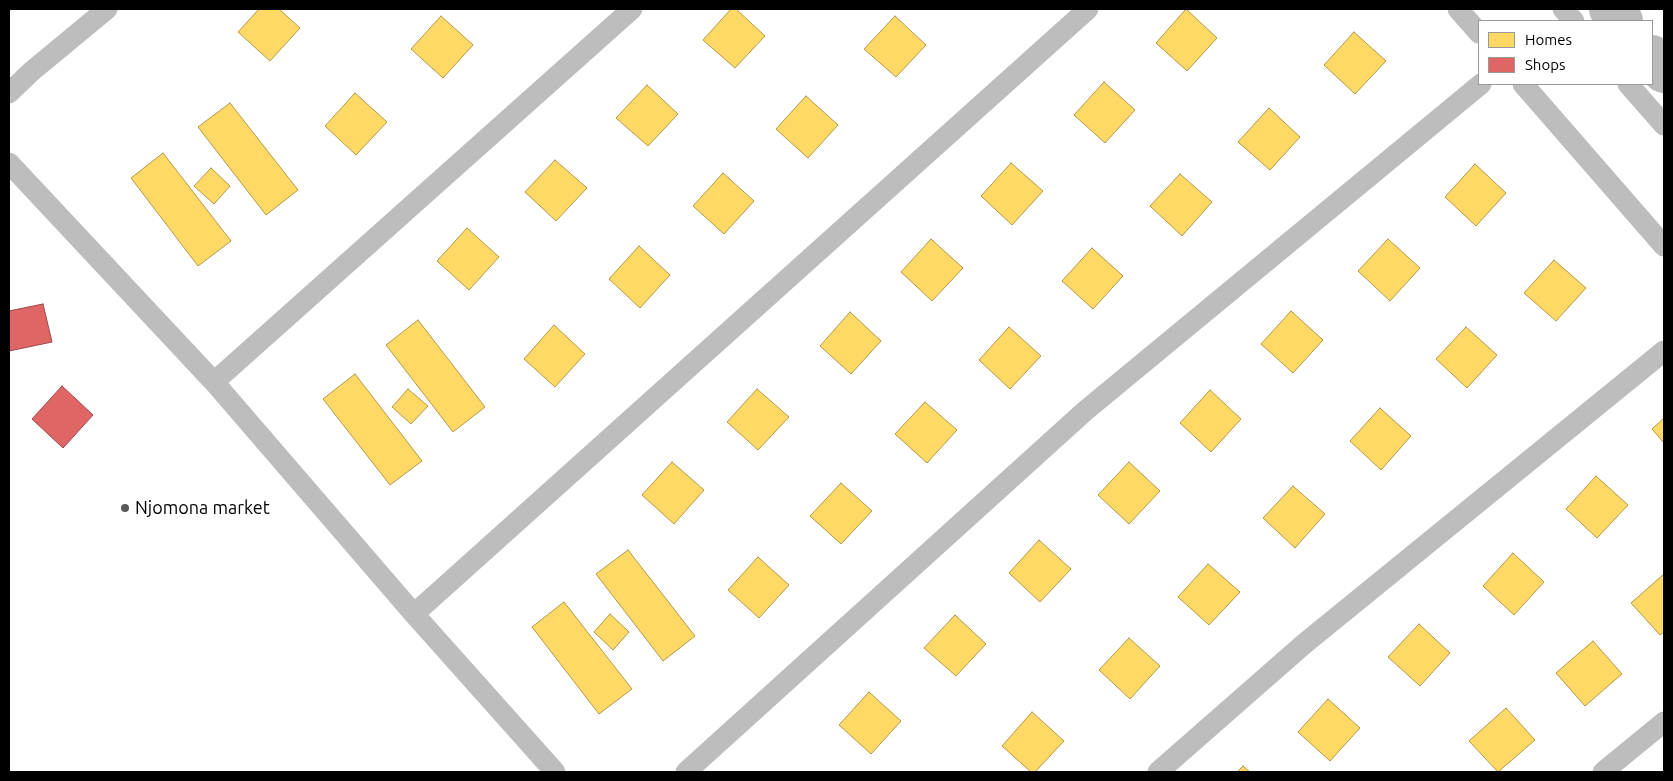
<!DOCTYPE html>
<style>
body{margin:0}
#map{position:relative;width:1673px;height:781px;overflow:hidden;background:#fff;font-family:Ubuntu,sans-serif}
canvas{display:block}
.frame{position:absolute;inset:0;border:10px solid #000;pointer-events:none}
.legend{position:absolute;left:1478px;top:20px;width:175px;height:65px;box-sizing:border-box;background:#fff;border:1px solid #999;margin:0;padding:6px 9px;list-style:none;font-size:15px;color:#000}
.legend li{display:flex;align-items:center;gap:10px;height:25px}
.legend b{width:25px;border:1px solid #999}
</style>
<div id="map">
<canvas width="1673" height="781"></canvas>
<div class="frame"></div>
<ul class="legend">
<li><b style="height:14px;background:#ffd966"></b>Homes</li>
<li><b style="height:14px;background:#e06666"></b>Shops</li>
</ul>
</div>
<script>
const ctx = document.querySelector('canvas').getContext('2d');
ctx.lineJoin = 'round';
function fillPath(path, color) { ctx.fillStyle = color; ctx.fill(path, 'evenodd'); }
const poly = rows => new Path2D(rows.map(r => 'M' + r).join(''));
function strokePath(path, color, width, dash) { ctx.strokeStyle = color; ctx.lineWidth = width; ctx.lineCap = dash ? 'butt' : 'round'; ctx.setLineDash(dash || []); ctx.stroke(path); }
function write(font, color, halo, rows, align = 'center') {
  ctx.font = font + ' Ubuntu,sans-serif'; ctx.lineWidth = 5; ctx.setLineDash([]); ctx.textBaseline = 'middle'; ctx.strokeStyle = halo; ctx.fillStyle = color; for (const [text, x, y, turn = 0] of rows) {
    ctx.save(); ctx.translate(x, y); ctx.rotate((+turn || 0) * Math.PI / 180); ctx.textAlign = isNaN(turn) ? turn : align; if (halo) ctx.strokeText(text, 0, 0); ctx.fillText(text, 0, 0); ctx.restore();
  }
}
const homes = poly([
 [259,9,279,9,300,28,270,61,238,32,259,9],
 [731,9,736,9,765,36,735,68,703,40,731,9],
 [1186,9,1217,38,1187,71,1156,43,1186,9],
 [441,16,473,45,443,78,411,49,441,16],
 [895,16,926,45,896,77,864,49,895,16],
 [1354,32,1386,61,1355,94,1324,65,1354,32],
 [1104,82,1135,110,1105,143,1074,115,1104,82],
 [647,85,678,114,648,146,616,118,647,85],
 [355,93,387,122,356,155,325,126,355,93],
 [806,96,838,125,808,158,776,129,806,96],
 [230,103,298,190,266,215,198,127,230,103],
 [1269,108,1300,137,1270,170,1238,142,1269,108],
 [163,153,231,241,198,266,131,178,163,153],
 [555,160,587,188,556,221,525,192,555,160],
 [1011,163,1043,191,1012,225,981,196,1011,163],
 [1475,164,1506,193,1476,226,1445,197,1475,164],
 [211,168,230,186,214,204,194,186,211,168],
 [723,173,754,201,724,234,693,206,723,173],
 [1180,174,1212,202,1182,236,1150,206,1180,174],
 [467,228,499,257,469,290,437,261,467,228],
 [931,239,963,268,932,301,901,272,931,239],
 [1388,239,1420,268,1390,301,1358,271,1388,239],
 [639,246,670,275,640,308,609,279,639,246],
 [1092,248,1123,276,1093,309,1062,281,1092,248],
 [1554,260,1586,288,1556,321,1524,293,1554,260],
 [1291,311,1323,340,1293,373,1261,344,1291,311],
 [850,312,881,341,851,374,820,346,850,312],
 [418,320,485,407,453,432,386,345,418,320],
 [554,325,585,354,555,387,524,359,554,325],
 [1009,327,1041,356,1010,389,979,360,1009,327],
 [1466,327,1497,355,1467,388,1436,359,1466,327],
 [355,374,422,461,390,485,323,399,355,374],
 [408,389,428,406,411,424,392,407,408,389],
 [757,389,789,417,758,450,727,422,757,389],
 [1210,390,1241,419,1211,452,1180,423,1210,390],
 [925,402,957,430,927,463,895,434,925,402],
 [1380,408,1411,436,1381,470,1350,441,1380,408],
 [1664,418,1664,443,1652,429,1664,418],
 [672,462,704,490,674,524,642,495,672,462],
 [1129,462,1160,491,1129,524,1098,495,1129,462],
 [1596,476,1628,505,1597,538,1566,509,1596,476],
 [841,483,872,511,841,544,810,516,841,483],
 [1293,486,1325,514,1295,548,1263,518,1293,486],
 [1039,540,1071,569,1040,602,1009,573,1039,540],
 [628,550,695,636,663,661,596,574,628,550],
 [1513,553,1544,582,1514,615,1483,586,1513,553],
 [758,557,789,585,759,618,728,590,758,557],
 [1208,564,1240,592,1209,625,1178,597,1208,564],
 [1664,574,1664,632,1660,635,1631,603,1664,574],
 [564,602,632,689,599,714,532,627,564,602],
 [610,614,629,632,613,650,594,632,610,614],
 [955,615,986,644,956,676,924,648,955,615],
 [1419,624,1450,653,1420,686,1388,657,1419,624],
 [1129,638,1160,666,1130,699,1099,670,1129,638],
 [1593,641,1622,674,1585,706,1556,673,1593,641],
 [869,692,901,721,871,754,839,725,869,692],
 [1328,699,1360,728,1330,761,1298,732,1328,699],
 [1506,708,1535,740,1498,772,1469,741,1506,708],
 [1032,712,1064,741,1035,772,1031,772,1002,746,1032,712],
 [1243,766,1250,772,1237,772,1243,766]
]);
fillPath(homes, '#ffd966');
strokePath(homes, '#b29847', 1);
const shops = poly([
 [43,304,52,342,9,351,9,311,43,304],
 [62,386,93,415,63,448,32,419,62,386]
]);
fillPath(shops, '#e06666');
strokePath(shops, '#9d4747', 1);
strokePath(poly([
 [1611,9,1621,21],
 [1652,57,1664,71]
]), '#bababa', 44);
strokePath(poly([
 [1458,9,1479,33],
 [1563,9,1574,21],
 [1523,84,1664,246],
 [1628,84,1664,125],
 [9,93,32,71,107,9],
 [9,163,214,382,414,614,555,772],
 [214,382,632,9],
 [414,614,1088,9],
 [686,772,1085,411,1481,84],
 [1158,772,1304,644,1664,351],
 [1603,772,1664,722]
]), '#bdbdbd', 21);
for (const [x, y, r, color] of [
 [125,508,5,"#595959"]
]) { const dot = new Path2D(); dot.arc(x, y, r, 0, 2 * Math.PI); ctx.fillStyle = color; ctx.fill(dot); strokePath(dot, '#fff', 2); }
write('18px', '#000', '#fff', [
 ["Njomona market",135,508]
], 'left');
</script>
